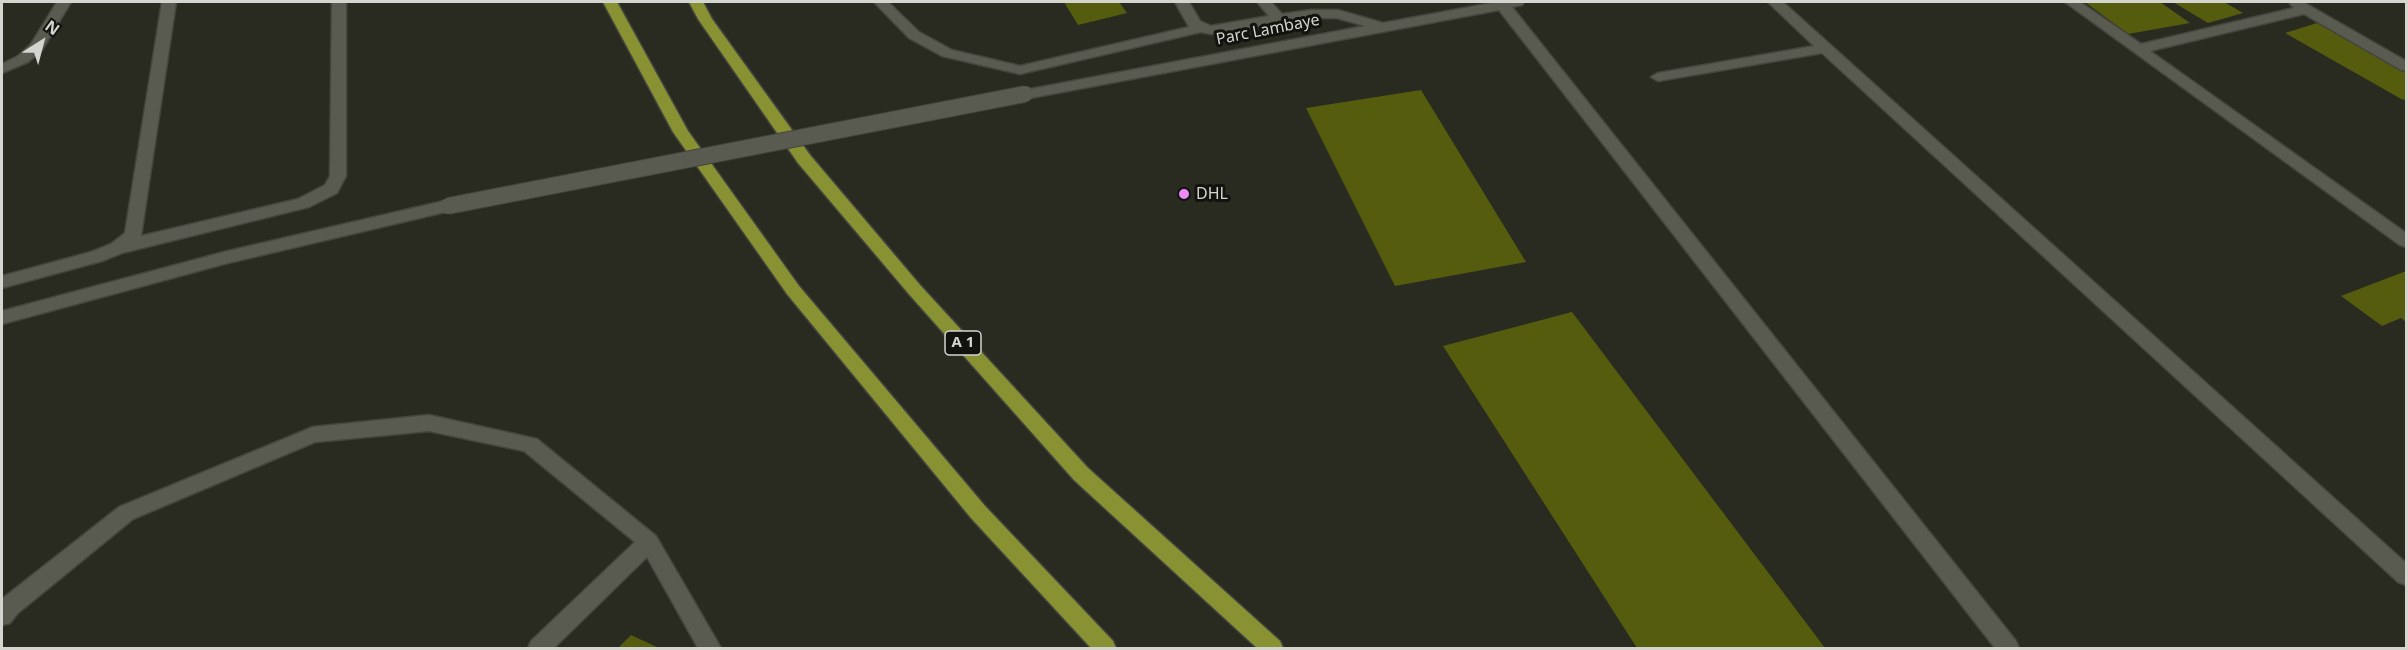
<!DOCTYPE html>
<style>
body{margin:0}
#map{position:relative;width:2408px;height:650px;overflow:hidden;background:#292b21;font-family:"Noto Sans",sans-serif}
canvas{display:block}
.frame{position:absolute;inset:0;border:3px solid #d4d5cf;pointer-events:none}
.north{position:absolute;left:12px;top:12px;width:60px;height:60px;-webkit-text-stroke:4px #12130f;paint-order:stroke;rotate:36deg;font-size:16px;font-weight:700;line-height:24px;text-align:center;color:#d4d5cf}
.north::after{content:'';display:block;margin:auto;width:21px;height:27px;background:#d4d5cf;clip-path:polygon(50% 0,100% 100%,50% 72%,0 100%)}
</style>
<div id="map">
<canvas width="2408" height="650"></canvas>
<div class="frame"></div>
<div class="north">N</div>
</div>
<script>
const ctx = document.querySelector('canvas').getContext('2d');
ctx.lineJoin = 'round';
function fillPath(path, color) { ctx.fillStyle = color; ctx.fill(path, 'evenodd'); }
const poly = rows => new Path2D(rows.map(r => 'M' + r).join(''));
function strokePath(path, color, width, dash) { ctx.strokeStyle = color; ctx.lineWidth = width; ctx.lineCap = dash ? 'butt' : 'round'; ctx.setLineDash(dash || []); ctx.stroke(path); }
function write(font, color, halo, rows, align = 'center') {
  ctx.font = font + ' "Noto Sans",sans-serif'; ctx.lineWidth = 6; ctx.setLineDash([]); ctx.textBaseline = 'middle'; ctx.strokeStyle = halo; ctx.fillStyle = color; for (const [text, x, y, turn = 0] of rows) {
    ctx.save(); ctx.translate(x, y); ctx.rotate((+turn || 0) * Math.PI / 180); ctx.textAlign = isNaN(turn) ? turn : align; if (halo) ctx.strokeText(text, 0, 0); ctx.fillText(text, 0, 0); ctx.restore();
  }
}
fillPath(poly([
 [1064,2,1119,2,1127,13,1078,25],
 [2085,2,2160,2,2190,23,2128,34],
 [2173,2,2224,2,2243,13,2208,23],
 [2317,23,2406,73,2406,99,2403,100,2285,33],
 [1421,90,1526,262,1395,286,1306,108],
 [2406,271,2406,322,2401,318,2382,326,2341,296],
 [1572,312,1825,648,1637,648,1443,346],
 [631,635,659,648,618,648]
]), '#555c0e');
const minor = poly([
 [57,2,71,2,42,50,28,62,2,73,2,64,18,56,31,44,57,2],
 [162,2,176,2,141,236,298,199,325,185,330,176,332,2,346,2,346,176,339,189,337,193,309,207,122,253,102,261,2,288,2,276,91,252,111,244,125,233,162,2],
 [874,2,888,2,919,32,952,50,1020,66,1189,27,1175,2,1189,2,1200,21,1211,26,1269,16,1257,2,1271,2,1282,14,1311,10,1338,10,1383,23,1497,2,1524,2,1522,5,1512,7,2016,641,2019,648,1995,648,1499,10,1025,99,1020,97,1017,94,1020,91,1365,26,1337,18,1311,18,1211,34,1201,32,1020,74,942,56,909,38,874,2],
 [1768,2,1783,2,2406,563,2406,585,2398,582,1822,53,1658,81,1651,77,1658,73,1814,46,1768,2],
 [2065,2,2080,2,2141,44,2294,8,2290,4,2292,2,2303,2,2406,61,2406,71,2401,70,2304,14,2150,51,2406,233,2406,247,2400,245,2065,2],
 [448,200,454,202,456,206,454,210,228,263,2,324,2,311,228,251,448,200],
 [429,415,537,439,656,536,721,648,698,648,647,557,554,648,528,648,531,641,635,542,524,451,429,431,315,442,133,519,18,613,10,623,2,625,2,599,119,507,313,427,429,415]
]);
const highway = poly([
 [603,2,617,2,688,131,799,286,985,506,1113,641,1116,648,1091,648,971,518,787,294,673,132,603,2],
 [689,2,703,2,712,19,810,155,920,285,1088,468,1280,641,1283,648,1257,648,1074,480,908,293,798,163,698,19,689,2]
]);
strokePath(minor, '#44453e', 3);
strokePath(highway, '#44453e', 3);
fillPath(minor, '#595b50');
fillPath(highway, '#899233');
const minorBridge = poly([
 [448,206,1025,94]
]);
strokePath(minorBridge, '#44453e', 18, []);
strokePath(minorBridge, '#595b50', 16);
for (const [x, y, r, color] of [
 [1184,194,6,"#ef8bf6"]
]) { const dot = new Path2D(); dot.arc(x, y, r, 0, 2 * Math.PI); ctx.fillStyle = color; ctx.fill(dot); strokePath(dot, '#12130f', 2); }
for (const [x, y, w] of [
 [963,343,36]
]) { const box = new Path2D(); box.roundRect(x - w / 2, y - 12, w, 24, 4.5); ctx.fillStyle = '#12130f'; ctx.fill(box); strokePath(box, '#d4d5cf', 1.5); }
write('bold 15px', '#d4d5cf', null, [
 ["A 1",963,343]
]);
write('16px', '#d4d5cf', '#12130f', [
 ["Parc Lambaye",1268,30,-11]
]);
write('16px', '#d4d5cf', '#12130f', [
 ["DHL",1196,194]
], 'left');
</script>
